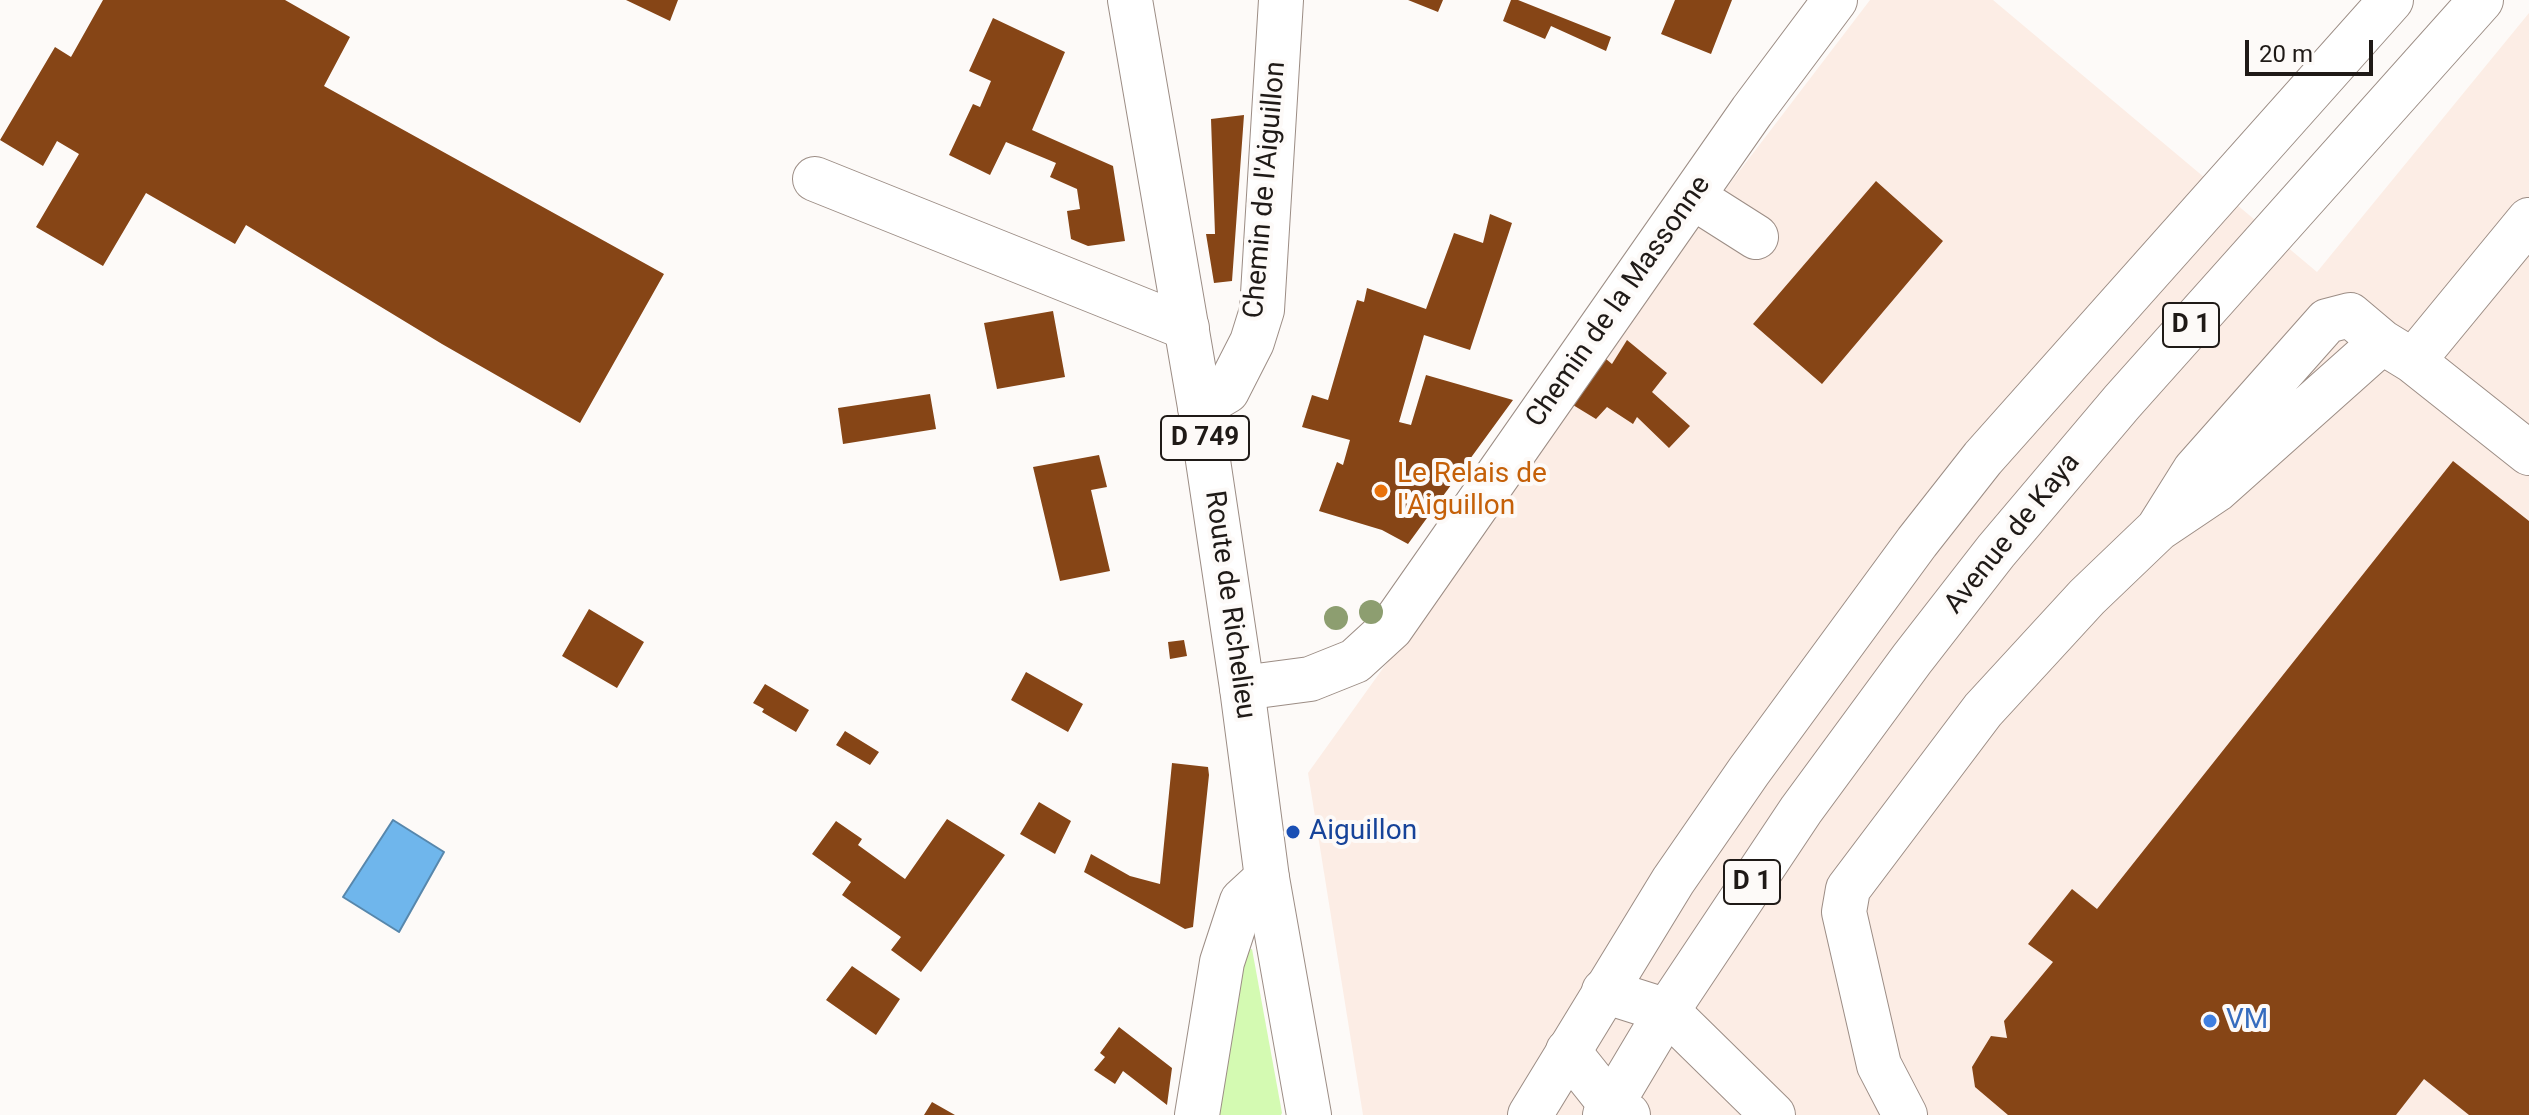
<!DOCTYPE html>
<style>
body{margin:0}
#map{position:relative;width:2529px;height:1115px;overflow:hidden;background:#fdfaf8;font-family:Roboto,sans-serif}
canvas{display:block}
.scale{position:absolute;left:2245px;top:40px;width:128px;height:36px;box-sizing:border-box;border:4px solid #1f1a17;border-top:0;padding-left:10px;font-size:24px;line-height:28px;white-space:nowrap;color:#1f1a17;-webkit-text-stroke:6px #fdfaf8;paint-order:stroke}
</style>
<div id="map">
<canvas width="2529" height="1115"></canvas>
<div class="scale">20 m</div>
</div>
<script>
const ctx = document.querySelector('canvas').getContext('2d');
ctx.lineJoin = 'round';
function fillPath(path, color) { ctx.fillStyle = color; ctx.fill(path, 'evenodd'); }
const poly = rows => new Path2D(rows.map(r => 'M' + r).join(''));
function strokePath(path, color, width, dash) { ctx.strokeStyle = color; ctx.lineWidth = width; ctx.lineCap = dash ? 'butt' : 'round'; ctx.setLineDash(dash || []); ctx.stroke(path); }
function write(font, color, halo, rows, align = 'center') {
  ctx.font = font + ' Roboto,sans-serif'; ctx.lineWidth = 8; ctx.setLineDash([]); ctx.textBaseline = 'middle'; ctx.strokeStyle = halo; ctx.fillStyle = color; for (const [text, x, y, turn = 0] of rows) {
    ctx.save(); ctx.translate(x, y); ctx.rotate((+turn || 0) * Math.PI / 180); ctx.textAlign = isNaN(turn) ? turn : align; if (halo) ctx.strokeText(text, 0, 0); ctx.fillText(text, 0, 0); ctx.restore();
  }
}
fillPath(poly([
 [1870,0,1993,0,2317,272,2529,13,2529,1115,1363,1115,1308,773,1728,186]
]), '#fcede5');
fillPath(poly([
 [1252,949,1282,1113,1281,1115,1216,1115,1243,950]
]), '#d4fab2');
const water = poly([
 [393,820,444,852,399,932,343,897,393,820]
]);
fillPath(water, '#6fb6ec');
strokePath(water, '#5787ac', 2);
fillPath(poly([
 [103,0,285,0,350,37,324,86,664,274,580,423,442,344,246,225,235,244,146,193,103,266,36,227,79,154,57,141,43,166,0,140,55,47,71,57],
 [626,0,678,0,670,21],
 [1408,0,1443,0,1438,12],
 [1511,0,1518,0,1611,37,1606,51,1551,26,1545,39,1503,21],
 [1675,0,1732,0,1711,54,1661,34],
 [993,18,1065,52,1032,130,1113,166,1125,241,1088,246,1071,239,1067,211,1080,209,1077,189,1050,177,1056,163,1006,142,990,175,949,155,973,104,980,107,991,81,969,71],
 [1244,115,1232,281,1214,283,1206,234,1215,234,1211,119],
 [1876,181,1943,241,1822,384,1753,324],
 [1490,214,1512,223,1470,350,1424,335,1399,422,1411,425,1426,375,1513,400,1408,544,1382,530,1319,511,1337,462,1343,465,1350,440,1302,427,1312,395,1328,400,1357,300,1364,302,1367,288,1426,309,1454,233,1483,243],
 [1053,311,1065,377,997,389,984,323],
 [1627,340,1667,373,1652,392,1690,426,1669,448,1637,417,1633,424,1607,407,1596,419,1573,405,1606,359,1612,364],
 [930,394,936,429,843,444,838,408],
 [1099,455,1107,487,1091,490,1110,571,1060,581,1033,467],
 [2453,461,2529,521,2529,1115,2469,1115,2424,1079,2396,1115,2008,1115,1975,1087,1972,1067,1991,1036,2007,1038,2004,1021,2053,962,2028,944,2072,889,2097,909],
 [589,609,644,642,617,688,562,656],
 [1184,640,1187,656,1170,659,1168,642],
 [1026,672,1083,704,1068,732,1011,700],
 [765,684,809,710,796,732,762,712,764,709,753,703],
 [845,731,879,752,870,765,836,745],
 [1172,763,1208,767,1209,775,1193,927,1185,929,1084,872,1091,854,1130,876,1160,884],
 [1039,802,1071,821,1055,854,1020,834],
 [947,819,1005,855,921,972,891,950,901,937,842,895,851,882,812,854,836,821,862,839,858,845,905,879],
 [852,966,900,999,876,1035,826,1000],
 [1119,1027,1172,1068,1167,1105,1123,1071,1115,1084,1094,1070,1105,1057,1100,1053],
 [932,1102,955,1115,924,1115]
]), '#864516');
const minor = poly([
 [815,179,1187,328],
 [1693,197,1756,237],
 [2382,342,2216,490,2158,529,2195,470,2327,321,2350,315,2382,342,2413,361,2529,453],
 [2413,361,2529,220],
 [1200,407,1227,391,1252,342,1262,310,1281,0],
 [1242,688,1310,679,1355,661,1391,628,1752,111,1835,0],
 [1604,991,1667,1011,1773,1115],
 [1568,1051,1611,1105,1628,1115],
 [1197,1115,1222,962,1242,901,1267,878],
 [1905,1115,1879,1065,1844,912,1848,889,1983,710,2087,597,2158,529]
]);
const major = poly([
 [1130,0,1200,407,1242,688,1267,878,1309,1115],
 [1530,1115,1673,881,1749,771,1917,542,1983,458,2391,0],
 [1605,1115,1667,1011,1801,810,1912,659,1996,551,2122,402,2481,0]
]);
strokePath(minor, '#9c8d85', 46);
strokePath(major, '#9c8d85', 46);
strokePath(minor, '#fff', 44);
strokePath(major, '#fff', 44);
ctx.fillStyle = '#8d9e70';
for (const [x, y] of [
 [1371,612],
 [1336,618]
]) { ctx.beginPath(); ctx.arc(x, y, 12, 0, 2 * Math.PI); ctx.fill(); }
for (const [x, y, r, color] of [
 [1381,491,8,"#e8710a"],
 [1293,832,8,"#1a4fb4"],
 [2210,1021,8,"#3f7fe0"]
]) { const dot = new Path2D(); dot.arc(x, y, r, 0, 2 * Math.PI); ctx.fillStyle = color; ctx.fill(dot); strokePath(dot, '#fdfaf8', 3); }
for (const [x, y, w] of [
 [2191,325,56],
 [1205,438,88],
 [1752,882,56]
]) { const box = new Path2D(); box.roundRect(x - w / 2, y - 22, w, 44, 6); ctx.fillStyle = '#fdfaf8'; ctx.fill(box); strokePath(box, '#1f1a17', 2); }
write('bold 26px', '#1f1a17', null, [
 ["D 1",2191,325],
 ["D 749",1205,438],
 ["D 1",1752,882]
]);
write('28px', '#1f1a17', '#fdfaf8', [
 ["Chemin de l'Aiguillon",1266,190,-85],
 ["Chemin de la Massonne",1619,302,-55],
 ["Avenue de Kaya",2013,534,-51],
 ["Route de Richelieu",1229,605,82]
]);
write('28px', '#c56008', '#fdfaf8', [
 ["Le Relais de",1397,475],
 ["l'Aiguillon",1397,507]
], 'left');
write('28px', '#164399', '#fdfaf8', [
 ["Aiguillon",1309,832]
], 'left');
write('28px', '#366cbe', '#fdfaf8', [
 ["VM",2226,1021]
], 'left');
</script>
